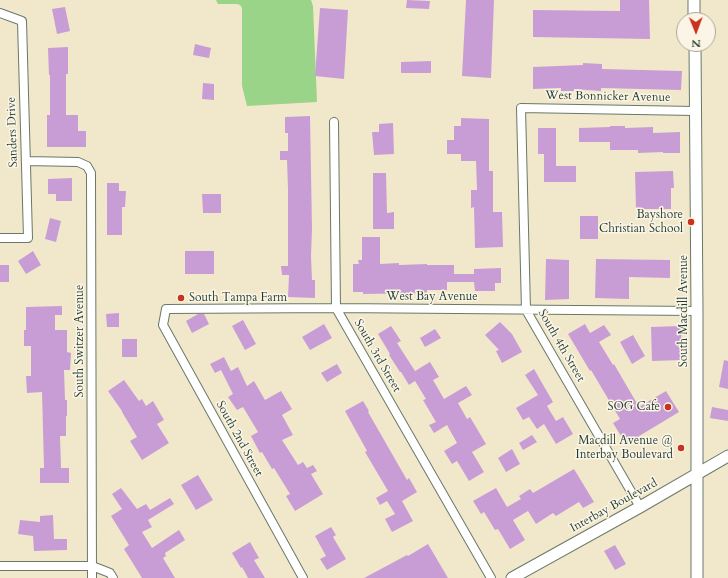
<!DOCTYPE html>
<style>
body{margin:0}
#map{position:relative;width:728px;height:578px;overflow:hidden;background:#f1e8cc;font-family:Cardo,serif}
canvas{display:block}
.north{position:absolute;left:676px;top:12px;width:40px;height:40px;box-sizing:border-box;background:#fcf5e5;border:1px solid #a4ab9e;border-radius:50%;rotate:179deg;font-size:11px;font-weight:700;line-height:16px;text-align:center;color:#1f3d34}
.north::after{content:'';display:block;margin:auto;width:14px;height:18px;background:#c8321e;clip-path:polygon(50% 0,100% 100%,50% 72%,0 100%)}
</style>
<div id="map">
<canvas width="728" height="578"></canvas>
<div class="north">N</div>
</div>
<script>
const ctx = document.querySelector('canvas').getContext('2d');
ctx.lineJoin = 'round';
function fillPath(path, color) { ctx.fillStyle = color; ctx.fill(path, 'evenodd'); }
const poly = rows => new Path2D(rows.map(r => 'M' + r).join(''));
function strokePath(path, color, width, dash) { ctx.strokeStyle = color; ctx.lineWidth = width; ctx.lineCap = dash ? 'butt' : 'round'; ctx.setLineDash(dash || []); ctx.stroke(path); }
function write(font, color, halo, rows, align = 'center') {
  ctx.font = font + ' Cardo,serif'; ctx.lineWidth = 3; ctx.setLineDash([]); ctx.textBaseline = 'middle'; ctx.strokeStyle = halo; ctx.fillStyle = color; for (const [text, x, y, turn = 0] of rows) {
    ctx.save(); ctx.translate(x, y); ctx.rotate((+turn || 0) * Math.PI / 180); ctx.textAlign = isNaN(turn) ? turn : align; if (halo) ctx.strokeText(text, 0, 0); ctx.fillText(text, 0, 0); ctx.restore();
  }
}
fillPath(poly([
 [216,0,311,0,313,6,317,102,247,106,242,86,242,8,240,5,237,4,218,4]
]), '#99d489');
fillPath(poly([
 [407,0,430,1,429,9,406,8],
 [466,0,494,0,491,78,462,76],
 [620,0,649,0,650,39,533,37,533,10,620,11],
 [65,7,70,31,57,34,52,9],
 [320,8,348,10,344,79,315,76],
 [195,44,211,48,209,58,193,55],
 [68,47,68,74,66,74,66,115,78,115,78,131,86,131,86,147,47,147,47,115,50,115,50,75,49,75,48,48],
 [431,61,431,73,401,73,401,62],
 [583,63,602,64,602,69,682,71,681,90,601,88,601,91,574,89,574,91,561,91,561,88,533,89,533,67,583,65],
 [203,83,214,84,214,100,202,99],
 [310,116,312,229,311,256,312,280,315,280,315,298,288,297,289,275,282,275,281,266,288,266,288,189,287,160,280,160,280,151,288,151,288,133,285,133,285,117],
 [461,118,489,119,489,171,493,171,493,212,502,212,503,247,475,248,474,207,471,208,471,190,477,190,476,161,461,161,461,154,447,154,447,140,454,140,454,126,461,126],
 [393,123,394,154,374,155,372,132,379,132,379,124],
 [610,126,625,126,625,128,653,127,653,133,680,132,680,153,663,153,663,152,638,153,638,150,610,150,610,142,579,142,579,128,610,127],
 [538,128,556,128,556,166,576,166,576,182,544,182,544,154,538,154],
 [673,171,674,188,671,188,671,209,636,209,635,172],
 [373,173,386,173,387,213,394,212,394,229,373,229],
 [72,178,72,201,56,201,56,194,48,194,48,179],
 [107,183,119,183,119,191,126,191,125,207,122,207,122,235,107,235],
 [202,194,221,194,221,213,203,213],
 [580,216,598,216,598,239,580,239],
 [50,218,61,221,56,242,45,239],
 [362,237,380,237,380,264,399,263,399,265,427,264,427,265,454,265,454,274,474,274,474,269,501,268,501,283,495,283,495,291,475,291,474,282,447,282,447,290,427,290,427,293,363,294,363,292,353,292,353,264,359,264,358,260,362,260],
 [33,251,41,265,26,274,18,261],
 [185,251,214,251,214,274,185,274],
 [546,259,569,260,569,299,545,300],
 [596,259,670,260,670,278,629,277,629,299,595,298],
 [0,265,9,265,9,282,0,282],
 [62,306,62,315,55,315,55,330,67,330,67,352,71,353,70,370,64,370,65,400,67,400,67,416,66,416,66,436,60,436,61,468,69,468,69,483,40,483,40,468,44,468,42,392,27,393,26,376,31,376,31,346,24,346,24,330,26,330,26,307],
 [119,313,119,327,107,327,106,314],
 [198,314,204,314,209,324,192,333,186,321],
 [243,320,256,344,245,350,232,326],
 [500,322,512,334,522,352,502,363,496,351,499,350,485,335],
 [324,324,332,338,310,350,302,337],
 [585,324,590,333,604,325,611,335,599,342,613,365,614,364,639,407,666,391,679,412,626,444,613,423,620,419,591,370,590,371,568,334],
 [391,326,401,341,397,343,415,371,430,362,439,377,433,380,444,399,466,386,472,395,458,403,467,419,470,417,486,444,472,452,484,472,469,481,457,461,452,464,444,451,457,443,447,425,434,433,429,425,436,422,423,400,426,399,415,381,409,385,401,372,400,372,389,355,390,354,378,334],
 [681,326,682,360,652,361,651,327],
 [435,329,441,338,425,347,420,338],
 [633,335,645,356,632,364,620,342],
 [122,339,137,339,137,357,122,357],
 [224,357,231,371,238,367,247,386,254,381,265,400,281,391,292,409,282,415,293,435,282,440,298,465,303,462,307,468,313,465,317,471,311,474,323,494,295,511,286,496,290,494,274,468,272,469,262,452,260,453,251,436,258,432,243,407,237,410,228,397,233,394,221,370,215,373,210,364],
 [724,360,728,361,728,389,719,387],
 [337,364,342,373,327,382,321,373],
 [534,369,553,402,547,406,556,421,563,417,573,434,556,444,544,424,537,429,529,417,523,420,516,408,538,395,525,375],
 [124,380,139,401,142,399,146,406,153,401,164,420,157,424,169,443,142,460,130,441,137,437,122,412,122,411,108,391],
 [363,401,369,411,368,412,407,480,409,478,417,492,402,501,413,521,392,532,385,519,395,514,387,501,380,505,376,498,388,491,365,452,367,451,345,411],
 [712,407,728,410,728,421,710,418],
 [532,435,537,442,523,450,519,443],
 [512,449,520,464,506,472,498,458],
 [574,469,594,502,583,508,579,502,556,516,553,513,536,524,528,511,513,520,525,540,510,549,498,529,495,530,484,512,481,514,473,501,496,488,507,507,521,499,519,496,530,489,533,493],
 [198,475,213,500,196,510,181,485],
 [121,488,137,509,146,504,150,510,170,498,174,504,148,520,152,527,142,532,152,548,179,530,185,540,165,553,166,556,163,558,175,578,142,578,124,549,129,545,111,516,122,509,112,494],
 [53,515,54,539,67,539,67,550,34,551,33,536,18,534,20,520,40,522,40,516],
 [331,527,336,535,333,537,346,559,327,570,320,559,326,556,315,536],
 [250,542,259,558,254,560,265,578,248,578,242,567,241,568,232,553],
 [428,544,448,578,364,578,407,555,408,556],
 [615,545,626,564,615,570,604,551]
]), '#c89dd5');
const street = poly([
 [0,13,22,21,28,238,0,238],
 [334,122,336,308,491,578],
 [26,161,78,162,87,166,91,173,92,578],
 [640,507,526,310,521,108,695,111],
 [0,566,92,566,110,573,113,578],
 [303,578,163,325,166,309,336,308,697,311]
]);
const secondary = poly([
 [694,0,694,20],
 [695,44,697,311,697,578],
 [512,578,640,507,728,456]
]);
strokePath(street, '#687969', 10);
strokePath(secondary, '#687969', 13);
strokePath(street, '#fff', 8);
strokePath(secondary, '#fff', 11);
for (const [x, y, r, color] of [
 [691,222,4,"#c8321e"],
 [181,298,4,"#c8321e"],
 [668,407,4,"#c8321e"],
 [681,448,4,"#c8321e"]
]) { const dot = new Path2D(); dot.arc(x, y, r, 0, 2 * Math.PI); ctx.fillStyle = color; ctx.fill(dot); strokePath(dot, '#fcf5e5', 1.5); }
write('12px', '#1f3d34', '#fcf5e5', [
 ["West Bonnicker Avenue",608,97,1],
 ["Sanders Drive",13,132,-92],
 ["West Bay Avenue",432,297],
 ["South Macdill Avenue",684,311,-90],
 ["South Switzer Avenue",80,341,-90],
 ["South 4th Street",561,346,60],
 ["South 3rd Street",377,356,60],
 ["South 2nd Street",239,439,61],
 ["Interbay Boulevard",614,506,-29]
]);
write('12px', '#1f3d34', '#fcf5e5', [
 ["Bayshore",683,215],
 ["Christian School",683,229],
 ["South Tampa Farm",189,298,"left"],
 ["SOG Cafe",660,407],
 ["Macdill Avenue @",673,441],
 ["Interbay Boulevard",673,455]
], 'right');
</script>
